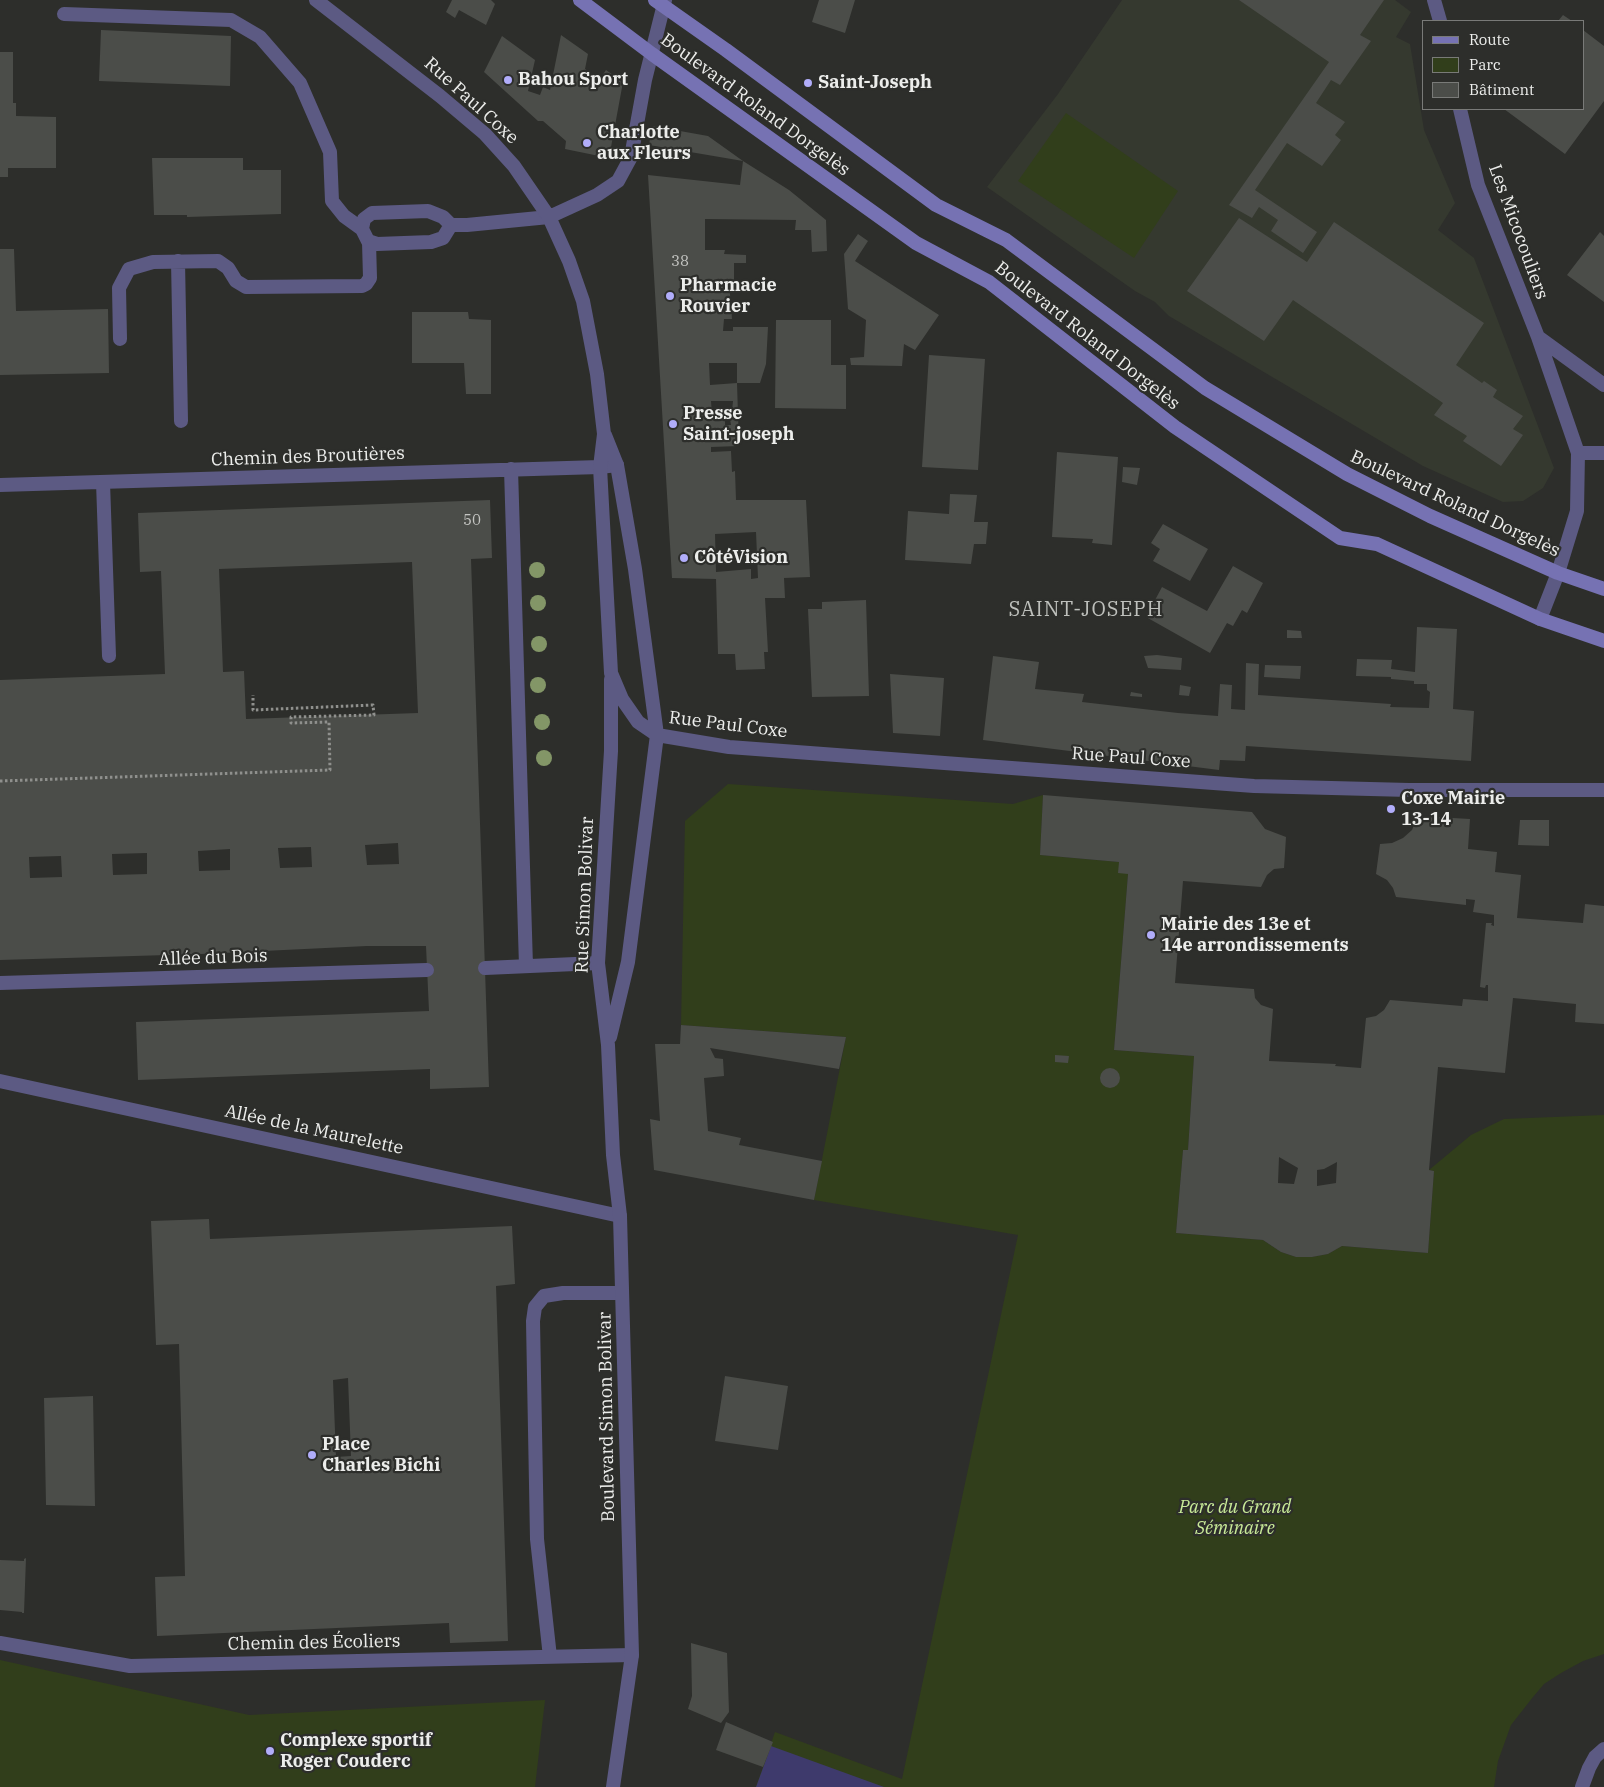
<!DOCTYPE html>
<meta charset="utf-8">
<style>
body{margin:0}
#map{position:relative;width:1604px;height:1787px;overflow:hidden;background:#2d2e2b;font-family:"IBM Plex Serif",serif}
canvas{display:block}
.legend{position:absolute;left:1422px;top:20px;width:162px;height:90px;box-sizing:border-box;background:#2d2e2b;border:1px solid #797a78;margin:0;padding:6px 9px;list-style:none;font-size:15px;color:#ecedeb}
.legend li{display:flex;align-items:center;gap:10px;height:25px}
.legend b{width:25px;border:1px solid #797a78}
</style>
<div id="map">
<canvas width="1604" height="1787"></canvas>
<ul class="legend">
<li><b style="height:6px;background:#7672b3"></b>Route</li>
<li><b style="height:14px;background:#313e1b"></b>Parc</li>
<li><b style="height:14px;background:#4b4d49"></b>Bâtiment</li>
</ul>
</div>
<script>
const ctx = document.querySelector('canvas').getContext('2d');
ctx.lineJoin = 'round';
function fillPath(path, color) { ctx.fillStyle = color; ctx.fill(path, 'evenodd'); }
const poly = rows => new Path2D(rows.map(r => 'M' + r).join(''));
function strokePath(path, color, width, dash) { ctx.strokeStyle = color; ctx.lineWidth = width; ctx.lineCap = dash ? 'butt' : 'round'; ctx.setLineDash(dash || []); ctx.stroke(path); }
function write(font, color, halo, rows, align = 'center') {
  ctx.font = font + ' "IBM Plex Serif",serif'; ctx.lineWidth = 4.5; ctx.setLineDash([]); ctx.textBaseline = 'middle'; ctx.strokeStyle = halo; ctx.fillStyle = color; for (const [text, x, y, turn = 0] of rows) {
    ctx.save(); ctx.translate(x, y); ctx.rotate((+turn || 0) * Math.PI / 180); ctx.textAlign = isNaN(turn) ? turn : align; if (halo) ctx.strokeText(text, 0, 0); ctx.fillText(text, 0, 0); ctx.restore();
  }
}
fillPath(poly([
 [1122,0,1395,0,1411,12,1396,37,1410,44,1424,130,1455,203,1438,230,1474,258,1554,468,1543,488,1523,501,1503,502,1423,466,1169,316,1155,302,1135,291,987,187,1058,94]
]), '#35392f');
fillPath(poly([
 [1066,113,1178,191,1134,258,1018,181],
 [728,784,1013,804,1043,795,1040,855,1119,862,1128,874,1114,1050,1194,1056,1188,1150,1183,1150,1176,1233,1263,1240,1281,1252,1296,1257,1312,1257,1328,1254,1342,1246,1428,1253,1434,1171,1429,1170,1471,1135,1504,1119,1604,1115,1604,1654,1583,1661,1561,1673,1544,1684,1533,1697,1511,1725,1498,1761,1494,1787,756,1787,775,1732,902,1779,1018,1235,814,1200,846,1037,681,1025,685,821],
 [0,1660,249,1715,545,1700,535,1787,0,1787]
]), '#313e1b');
fillPath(poly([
 [771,1746,884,1787,756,1787]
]), '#3e3a6c');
fillPath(poly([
 [452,0,491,0,495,4,486,25,459,10,455,18,446,12],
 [819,0,855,0,845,33,812,22],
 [1239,0,1384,0,1360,35,1371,41,1340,85,1331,80,1316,103,1345,122,1335,135,1341,140,1322,166,1287,143,1255,190,1317,232,1303,253,1271,231,1278,220,1259,207,1252,218,1229,205,1329,62],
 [1563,15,1572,21,1558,21],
 [101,30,231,36,230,86,99,81],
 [1583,30,1604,46,1604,101,1565,154,1504,109,1583,109],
 [561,35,588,54,585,69,600,79,606,70,623,82,609,158,565,149,566,141,543,121,538,121,484,72,502,36,535,60,528,91,540,95,543,87,550,90],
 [0,52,13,52,13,103,16,103,16,116,56,117,56,168,8,168,8,177,0,177],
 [652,126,708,136,743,161,649,145],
 [152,158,243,158,243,170,281,170,281,214,187,217,187,215,154,215],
 [743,161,789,190,826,220,827,251,812,252,811,230,795,230,796,220,705,219,705,250,725,250,724,254,746,255,746,263,734,263,734,282,729,282,732,319,724,319,723,331,733,331,733,327,768,327,766,364,760,383,737,383,737,363,709,363,710,385,737,383,739,446,711,447,711,452,731,451,732,472,735,471,736,500,806,500,810,577,784,578,785,598,765,598,768,652,764,652,765,669,736,670,735,654,718,654,716,579,672,578,648,175,740,185],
 [711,401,733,401,732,411,725,411,727,419,730,419,731,425,725,425,725,415,712,415],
 [756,532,758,578,751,579,751,569,716,572,715,534],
 [1239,218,1307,262,1334,222,1484,323,1456,365,1482,383,1484,381,1497,390,1493,397,1523,416,1513,429,1523,435,1501,466,1463,441,1467,436,1434,415,1443,403,1293,300,1264,341,1187,291],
 [1600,232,1604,236,1604,302,1567,275],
 [858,234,868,241,855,261,939,315,915,350,904,344,902,366,851,365,850,358,864,357,866,320,848,309,844,254],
 [0,249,14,249,16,311,108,309,109,373,0,375],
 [412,312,468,312,469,319,491,320,491,394,466,394,464,363,412,363],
 [776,320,831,320,831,365,846,365,846,409,775,408],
 [929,355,985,359,978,470,922,467],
 [1057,452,1118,457,1112,545,1092,543,1093,539,1052,537],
 [1123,467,1140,468,1137,485,1122,482],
 [950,494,977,495,974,522,988,522,986,544,974,544,971,564,905,560,908,511,949,514],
 [490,500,492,558,471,559,489,1087,430,1089,430,1069,138,1080,136,1022,429,1011,426,946,367,946,201,954,0,960,0,680,165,674,161,571,140,572,138,513],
 [412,562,418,713,246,719,244,671,223,672,219,569],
 [398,843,399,864,367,865,365,845],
 [311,847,312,867,280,868,278,848],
 [230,849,230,870,199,871,198,851],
 [147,853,147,874,113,875,112,854],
 [61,856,62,877,30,878,29,857],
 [1163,524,1208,549,1190,581,1153,561,1160,549,1151,543],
 [1233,566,1263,583,1247,613,1242,610,1233,626,1227,623,1210,653,1146,617,1162,587,1207,611],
 [866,600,869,696,812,697,808,609,822,609,822,602],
 [1417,627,1457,629,1453,709,1474,711,1471,761,1246,746,1245,761,1220,760,1219,770,983,740,993,656,1039,662,1035,689,1084,694,1082,702,1178,713,1218,716,1220,684,1232,685,1231,709,1245,710,1246,663,1259,664,1258,695,1391,704,1390,707,1429,708,1430,692,1427,690,1427,684,1414,684,1414,681,1391,679,1391,677,1356,676,1357,659,1392,660,1391,669,1415,672],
 [1287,630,1301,631,1302,638,1287,638],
 [1157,655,1182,658,1181,670,1148,668,1144,656],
 [1265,665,1301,666,1300,679,1264,677],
 [890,674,944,678,940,736,893,733],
 [1180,685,1191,687,1189,696,1179,695],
 [1131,692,1142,694,1142,697,1130,696],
 [1043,795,1252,812,1265,829,1286,837,1284,868,1274,869,1267,875,1261,887,1183,881,1175,983,1254,989,1255,998,1261,1005,1273,1009,1269,1061,1336,1064,1335,1066,1361,1068,1366,1018,1376,1016,1384,1010,1390,1000,1462,1006,1463,999,1488,1001,1488,985,1486,985,1485,988,1480,987,1486,923,1492,923,1491,925,1494,926,1494,915,1473,912,1475,900,1466,899,1466,905,1396,897,1393,888,1387,880,1376,874,1380,844,1392,843,1403,838,1412,830,1418,816,1470,819,1468,849,1497,852,1495,872,1521,875,1517,918,1583,923,1585,904,1604,906,1604,1024,1575,1022,1576,1004,1513,998,1505,1073,1438,1067,1429,1170,1434,1171,1428,1253,1342,1246,1328,1254,1312,1257,1296,1257,1281,1252,1263,1240,1176,1233,1183,1150,1188,1150,1194,1056,1114,1050,1128,874,1118,873,1119,862,1040,855],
 [1279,1157,1298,1168,1294,1184,1278,1183],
 [1337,1162,1336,1183,1317,1186,1317,1170,1324,1169],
 [1520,820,1549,820,1549,846,1518,845],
 [681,1025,846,1037,839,1069,710,1048,715,1058,723,1059,724,1076,704,1078,708,1131,741,1138,739,1145,822,1161,814,1200,654,1170,650,1119,660,1121,655,1044,680,1044],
 [1055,1055,1069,1056,1068,1063,1055,1062],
 '1100 1078a10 10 0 1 1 20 0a10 10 0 1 1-20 0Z',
 [209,1219,210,1239,512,1226,515,1284,496,1286,508,1641,450,1643,449,1623,157,1636,155,1577,185,1576,179,1344,156,1345,151,1221],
 [348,1378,351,1456,336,1457,333,1380],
 [725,1376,788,1386,778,1450,715,1441],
 [93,1396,95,1506,46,1505,44,1398],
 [26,1558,24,1613,22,1613,22,1612,0,1610,0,1560,24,1561,24,1559],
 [691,1643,727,1653,729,1712,721,1723,688,1709,692,1696],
 [726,1722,773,1742,763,1767,716,1750]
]), '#4b4d49');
strokePath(poly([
 [0,781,330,770,329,722,291,723,291,717,374,715,373,705,253,710,253,695]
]), '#8f908d', 3, [2.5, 2.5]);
strokePath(poly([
 [64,14,231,20,260,37,300,83,330,152,332,201,344,216,362,229],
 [451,225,443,238,431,242,377,244,368,241,362,229,364,219,372,213,428,211,443,217,451,225,467,225,549,217],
 [178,261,181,421],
 [120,339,119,288,129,269,153,262,218,261,228,268,236,281,246,287,362,286,366,284,370,278,369,242],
 [511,469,526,966],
 [103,482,109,656],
 [0,485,600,467,617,465],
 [485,968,598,963],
 [0,983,427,970],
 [0,1643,130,1666,632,1655],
 [550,1657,537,1539,533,1321,535,1307,544,1296,563,1293,622,1293]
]), '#5c5a83', 14);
strokePath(poly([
 [0,1081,620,1216]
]), '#5c5a83', 14);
strokePath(poly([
 [316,0,440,96,485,134,514,166,549,217,569,261,583,301,597,374,604,434,600,467,611,673,622,699,638,722,657,735,729,747,1254,786,1409,790,1604,790],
 [1434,0,1440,21],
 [1460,109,1478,185,1538,337,1578,453,1577,511,1558,573,1540,619],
 [549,217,597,195,618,181,631,157,645,80,665,0],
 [1538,337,1604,385],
 [605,435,617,465,635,569,657,735,628,962,610,1037],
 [1578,453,1604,453],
 [611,679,611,751,598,963,608,1045,613,1155,620,1216,632,1655,613,1787],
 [1582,1787,1589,1768,1595,1757,1604,1749]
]), '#5c5a83', 14);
strokePath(poly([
 [580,0,652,54,916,243,989,282,1175,427,1340,538,1377,544,1540,619,1604,641],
 [655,0,726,50,936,205,1006,240,1205,388,1347,474,1430,516,1558,573,1604,589]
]), '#7672b3', 14);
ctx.fillStyle = '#839667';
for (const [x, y] of [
 [537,570],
 [538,603],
 [539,644],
 [538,685],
 [542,722],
 [544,758]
]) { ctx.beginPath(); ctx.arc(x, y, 8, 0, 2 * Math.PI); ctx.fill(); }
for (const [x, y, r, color] of [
 [508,80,5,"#b1adfa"],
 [808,83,5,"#b1adfa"],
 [587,143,5,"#b1adfa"],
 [670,296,5,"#b1adfa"],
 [673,424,5,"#b1adfa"],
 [684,558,5,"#b1adfa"],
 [1391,809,5,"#b1adfa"],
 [1151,935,5,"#b1adfa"],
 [312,1455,5,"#b1adfa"],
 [270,1751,5,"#b1adfa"]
]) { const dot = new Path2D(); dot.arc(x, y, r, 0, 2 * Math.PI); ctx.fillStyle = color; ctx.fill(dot); strokePath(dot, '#2d2e2b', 2); }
write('15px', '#c4c5c2', null, [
 ["38",680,262],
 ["50",472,521]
]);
write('bold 18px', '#ecedeb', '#2d2e2b', [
 ["Bahou Sport",518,80],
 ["Saint-Joseph",818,83],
 ["Charlotte",597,133],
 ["aux Fleurs",597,154],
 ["Pharmacie",680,286],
 ["Rouvier",680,307],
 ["Presse",683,414],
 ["Saint-joseph",683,435],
 ["CôtéVision",694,558],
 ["Coxe Mairie",1401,799],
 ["13-14",1401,820],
 ["Mairie des 13e et",1161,925],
 ["14e arrondissements",1161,946],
 ["Place",322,1445],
 ["Charles Bichi",322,1466],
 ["Complexe sportif",280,1741],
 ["Roger Couderc",280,1762]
], 'left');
write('18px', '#ecedeb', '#2d2e2b', [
 ["Rue Paul Coxe",471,101,42],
 ["Boulevard Roland Dorgelès",755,105,36],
 ["Les Micocouliers",1518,232,70],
 ["Boulevard Roland Dorgelès",1087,336,38],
 ["Chemin des Broutières",308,457,-2],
 ["Boulevard Roland Dorgelès",1455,504,25],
 ["Rue Paul Coxe",728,725,7],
 ["Rue Paul Coxe",1131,758,4],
 ["Rue Simon Bolivar",585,895,-88],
 ["Allée du Bois",213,958,-2],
 ["Allée de la Maurelette",314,1130,12],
 ["Boulevard Simon Bolivar",607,1417,-91],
 ["Chemin des Écoliers",314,1643,-1]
]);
write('italic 18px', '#c9eb98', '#2d2e2b', [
 ["Parc du Grand",1235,1508],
 ["Séminaire",1235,1529]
]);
ctx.letterSpacing = '1px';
write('20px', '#bec0bc', '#2d2e2b', [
 ["SAINT-JOSEPH",1086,610]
]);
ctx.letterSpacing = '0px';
</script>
